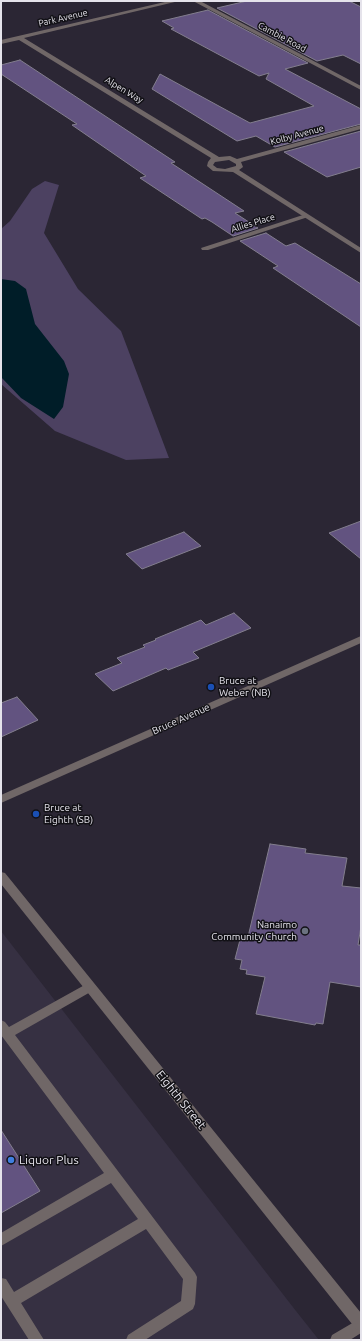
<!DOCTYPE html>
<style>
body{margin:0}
#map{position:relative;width:362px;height:1341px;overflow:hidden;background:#2b2634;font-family:Ubuntu,sans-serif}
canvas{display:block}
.frame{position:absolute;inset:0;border:2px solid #e5e3eb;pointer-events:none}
</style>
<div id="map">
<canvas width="362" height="1341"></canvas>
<div class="frame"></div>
</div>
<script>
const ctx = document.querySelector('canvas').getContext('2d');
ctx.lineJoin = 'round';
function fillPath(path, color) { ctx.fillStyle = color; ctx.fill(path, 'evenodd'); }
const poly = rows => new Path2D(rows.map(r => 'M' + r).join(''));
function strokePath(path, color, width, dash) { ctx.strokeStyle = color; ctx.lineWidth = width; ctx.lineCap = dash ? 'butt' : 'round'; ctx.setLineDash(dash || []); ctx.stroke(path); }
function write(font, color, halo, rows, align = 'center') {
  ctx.font = font + ' Ubuntu,sans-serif'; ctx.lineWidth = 3; ctx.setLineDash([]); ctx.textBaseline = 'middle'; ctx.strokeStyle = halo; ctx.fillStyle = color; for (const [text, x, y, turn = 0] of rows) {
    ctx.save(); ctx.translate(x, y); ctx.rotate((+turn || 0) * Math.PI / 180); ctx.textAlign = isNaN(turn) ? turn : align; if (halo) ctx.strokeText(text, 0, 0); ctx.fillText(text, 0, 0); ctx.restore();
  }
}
fillPath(poly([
 [1,931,296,1311,319,1340,1,1340]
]), '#363042');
fillPath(poly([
 [45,181,59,185,44,233,78,289,121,331,169,458,126,460,55,431,1,384,1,229,10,221,32,189]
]), '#4c4161');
fillPath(poly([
 [1,279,15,281,26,289,35,324,64,361,69,374,63,407,54,419,21,398,1,377]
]), '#001d28');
const building = poly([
 [247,1,349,1,361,7,361,64,343,55,317,61,217,8,247,1],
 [208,10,308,63,285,69,361,109,361,124,275,147,256,136,237,141,152,89,160,74,250,123,314,106,266,79,269,73,259,76,171,29,174,28,162,21,208,10],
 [20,60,175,162,171,163,244,211,235,213,258,228,233,236,212,222,205,218,202,219,140,178,146,176,72,125,77,124,1,74,1,65,20,60],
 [361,131,361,167,327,177,284,152,361,131],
 [266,233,286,246,295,243,361,284,361,327,273,268,278,266,240,241,266,233],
 [361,521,361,559,329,533,361,521],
 [184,532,201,546,142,569,126,554,184,532],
 [234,613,251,628,193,652,199,658,168,670,166,668,113,691,95,674,122,663,117,658,145,647,143,645,156,640,155,639,201,620,206,625,234,613],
 [17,697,38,720,1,737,1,703,17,697],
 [270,844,306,849,305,853,347,858,342,886,361,888,361,926,358,945,361,945,361,987,330,982,323,1024,316,1023,315,1025,256,1014,265,977,246,974,247,970,240,969,242,960,235,959,241,936,248,937,270,844],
 [1,1130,40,1191,1,1213,1,1130]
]);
fillPath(building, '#625380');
strokePath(building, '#837e8e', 1);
fillPath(poly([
 [306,214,309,216,308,217,208,250,202,250,201,248,306,214],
 [90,982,94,984,96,987,94,990,15,1035,195,1273,197,1277,195,1304,193,1309,145,1340,126,1340,128,1335,181,1301,183,1279,146,1229,21,1303,44,1340,29,1340,1,1296,1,1278,6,1279,14,1292,138,1219,111,1183,1,1246,1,1233,104,1173,1,1035,1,1020,5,1022,9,1027,90,982],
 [361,1318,361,1333,350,1340,330,1340,332,1335,361,1318]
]), '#706767');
fillPath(poly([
 [169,1,179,1,24,38,219,157,230,156,237,159,361,125,361,129,241,162,243,167,239,170,361,248,361,253,233,172,213,171,207,166,208,162,211,158,19,40,1,44,1,40,169,1],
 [229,160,236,164,236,166,225,169,217,168,213,165,215,162,229,160],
 [193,1,200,1,361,86,361,90,193,1]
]), '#706767');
fillPath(poly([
 [361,636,361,643,1,803,1,795,361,636],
 [1,872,5,873,361,1313,361,1331,356,1329,1,884,1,872]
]), '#706767');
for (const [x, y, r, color] of [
 [211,687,4,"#1a4fb4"],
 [36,814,4,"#1a4fb4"],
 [305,931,4,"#6b7280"],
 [11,1160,4,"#3f7fe0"]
]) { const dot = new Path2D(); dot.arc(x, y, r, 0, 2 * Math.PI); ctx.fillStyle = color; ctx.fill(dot); strokePath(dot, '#121116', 1.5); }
write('9px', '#e5e3eb', '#121116', [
 ["Park Avenue",63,18,-13],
 ["Cambie Road",282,37,28],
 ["Alpen Way",124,90,31],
 ["Kolby Avenue",297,135,-15],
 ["Allies Place",253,223,-17]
]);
write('10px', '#e5e3eb', '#121116', [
 ["Bruce at",219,681],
 ["Weber (NB)",219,693],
 ["Bruce at",44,808],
 ["Eighth (SB)",44,820],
 ["Nanaimo",297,925,"right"],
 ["Community Church",297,937,"right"]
], 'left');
write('10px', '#e5e3eb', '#121116', [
 ["Bruce Avenue",181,719,-24]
]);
write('12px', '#e5e3eb', '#121116', [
 ["Eighth Street",181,1100,51]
]);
write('12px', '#e5e3eb', '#121116', [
 ["Liquor Plus",19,1160]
], 'left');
</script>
